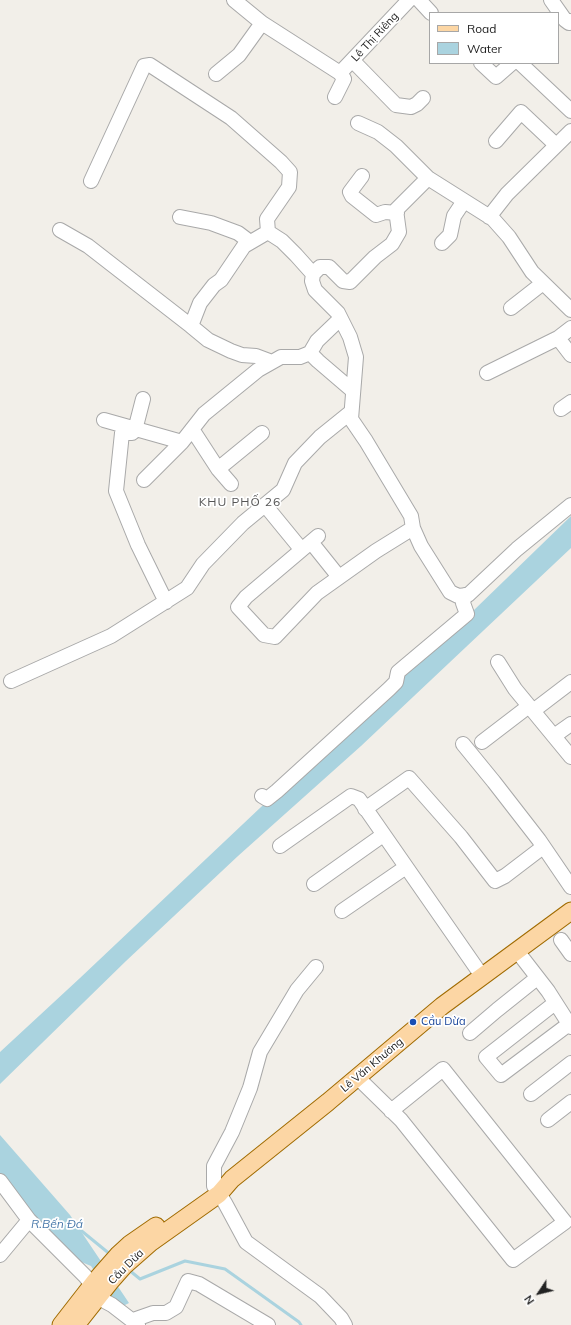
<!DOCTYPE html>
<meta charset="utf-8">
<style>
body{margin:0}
#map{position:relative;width:571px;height:1325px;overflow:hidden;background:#f2efe9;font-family:Mulish,sans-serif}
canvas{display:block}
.legend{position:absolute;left:429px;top:12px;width:130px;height:52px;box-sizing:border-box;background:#fff;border:1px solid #a7a7a7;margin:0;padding:5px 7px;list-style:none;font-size:12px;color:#222}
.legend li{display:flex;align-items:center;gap:8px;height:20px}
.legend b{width:20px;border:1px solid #a7a7a7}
.north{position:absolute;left:519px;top:1273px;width:40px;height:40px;-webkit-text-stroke:3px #fff;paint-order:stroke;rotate:235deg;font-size:11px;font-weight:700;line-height:16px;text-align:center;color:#222}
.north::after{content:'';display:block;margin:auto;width:14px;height:18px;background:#222;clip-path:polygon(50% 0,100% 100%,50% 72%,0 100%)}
</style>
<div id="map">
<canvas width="571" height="1325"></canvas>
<ul class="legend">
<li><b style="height:5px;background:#fcd6a4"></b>Road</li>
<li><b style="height:11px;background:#aad3df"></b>Water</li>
</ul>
<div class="north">N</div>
</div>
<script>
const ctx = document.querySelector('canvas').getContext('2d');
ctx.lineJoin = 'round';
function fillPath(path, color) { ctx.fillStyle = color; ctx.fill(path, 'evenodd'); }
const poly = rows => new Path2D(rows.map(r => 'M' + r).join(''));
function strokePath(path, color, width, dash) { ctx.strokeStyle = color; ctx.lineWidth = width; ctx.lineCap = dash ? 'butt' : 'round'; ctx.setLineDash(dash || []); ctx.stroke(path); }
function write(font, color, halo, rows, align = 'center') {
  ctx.font = font + ' Mulish,sans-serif'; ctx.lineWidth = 3.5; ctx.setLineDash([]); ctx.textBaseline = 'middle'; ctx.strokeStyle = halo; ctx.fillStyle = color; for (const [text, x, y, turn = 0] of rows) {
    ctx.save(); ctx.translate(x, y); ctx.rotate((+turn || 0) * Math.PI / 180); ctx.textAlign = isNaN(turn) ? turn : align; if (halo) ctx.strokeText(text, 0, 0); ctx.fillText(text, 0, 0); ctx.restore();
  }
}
fillPath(poly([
 [571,516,571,548,361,746,238,856,126,961,0,1084,0,1052,80,978,297,773,441,642],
 [0,1135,70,1215,129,1303,119,1308,91,1266,79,1261,57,1247,0,1179]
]), '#aad3df');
strokePath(poly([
 [78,1228,111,1255],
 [129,1270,140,1279,185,1261,225,1269,299,1322,301,1325]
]), '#aad3df', 3);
const minor = poly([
 [234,0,262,23,340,73,344,79,335,97],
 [419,0,431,13],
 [551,0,565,20,569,23,571,21],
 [353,61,396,105,411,107,417,104,423,98],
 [481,63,496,77,512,63],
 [520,63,571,111],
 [340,73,409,0],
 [216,74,239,55,262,23],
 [358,123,378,132,396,146,428,178,493,219,509,237,532,272,571,310],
 [496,141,521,112,556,145],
 [362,176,350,192,352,196,376,215,385,212,397,213],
 [428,178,396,210,399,232,392,244,375,257,350,282,343,281,329,267,320,267,313,274,312,281,315,290,338,313,350,337,356,357,351,419,366,441,411,516,413,528,421,546,450,592,458,596,468,595,517,549,571,505],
 [91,181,144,66,150,65,231,118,281,162,290,172,289,187,267,219,268,232,282,241,296,255,313,274],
 [180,217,211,223,238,233,250,242],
 [489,217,507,194,571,131],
 [60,230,88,246,191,326,200,303,214,285,221,280,244,246,268,232],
 [442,243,450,235,454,216,464,201],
 [511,308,543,283],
 [340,319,317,341,310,353,318,361,353,391],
 [191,326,208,340,231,351,242,355,256,356,272,362],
 [558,338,571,355],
 [487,373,558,338,571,328],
 [143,399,135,430,132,433,122,433,116,491,138,545,166,602],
 [561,409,571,402],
 [104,420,182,442,204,414,258,370,281,357,300,357,310,353],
 [192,429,218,469,231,484],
 [218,469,262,433],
 [144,480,182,442],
 [265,505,301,549],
 [318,536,246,597,238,607,264,635,275,637,317,593,376,551,413,528],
 [311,542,339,577],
 [498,662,515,689,571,757],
 [11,681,111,636,187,588,203,564,243,523,283,490,295,463,320,437,351,412],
 [533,711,571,682],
 [554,736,571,724],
 [482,742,529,706],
 [463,744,494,782,539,840,571,887],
 [262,796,267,799,277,791,389,689,396,682,398,672,467,614,463,603,465,595],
 [365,809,409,778,461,837,495,881,505,876,543,847],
 [280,846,351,796,359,799,482,976],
 [314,884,383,835],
 [342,911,406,867],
 [561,940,571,954],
 [517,951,548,991,571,1027],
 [316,967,297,990,260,1052,250,1088,232,1132,214,1166,214,1186,225,1203,246,1242,320,1296,341,1318,345,1325],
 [555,1003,486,1057,501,1075,569,1024],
 [470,1033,497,1010,537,978],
 [358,1078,401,1120,513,1260,565,1222,443,1069,391,1111],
 [531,1094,571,1063],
 [548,1120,571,1102],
 [0,1181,29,1220,85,1276,92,1285],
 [0,1255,29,1220],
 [97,1297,112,1305,138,1325],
 [133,1320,153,1313,166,1313,176,1307,188,1281,199,1284,268,1325]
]);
const major = poly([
 [61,1325,96,1280,118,1255,130,1244,156,1226],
 [76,1325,110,1282,125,1265,150,1243,219,1194,232,1179,328,1102,442,1006,571,911]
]);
strokePath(minor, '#a9a9a9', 16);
strokePath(major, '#a06b00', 19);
strokePath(minor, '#fff', 14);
strokePath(major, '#fcd6a4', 17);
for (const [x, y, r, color] of [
 [413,1022,4,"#1a4fb4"]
]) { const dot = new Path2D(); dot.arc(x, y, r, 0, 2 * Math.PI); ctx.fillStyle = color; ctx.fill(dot); strokePath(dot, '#fff', 1.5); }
write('11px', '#222', '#fff', [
 ["Lê Thị Riêng",375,37,-47],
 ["Lê Văn Khương",372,1065,-40],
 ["Cầu Dừa",126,1267,-45]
]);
write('11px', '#164399', '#fff', [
 ["Cầu Dừa",421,1022]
], 'left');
ctx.letterSpacing = '1px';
write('12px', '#555', '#fff', [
 ["KHU PHỐ 26",240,502]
]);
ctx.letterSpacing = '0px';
write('italic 12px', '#4a7aab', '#fff', [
 ["R.Bến Đá",57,1224]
]);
</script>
